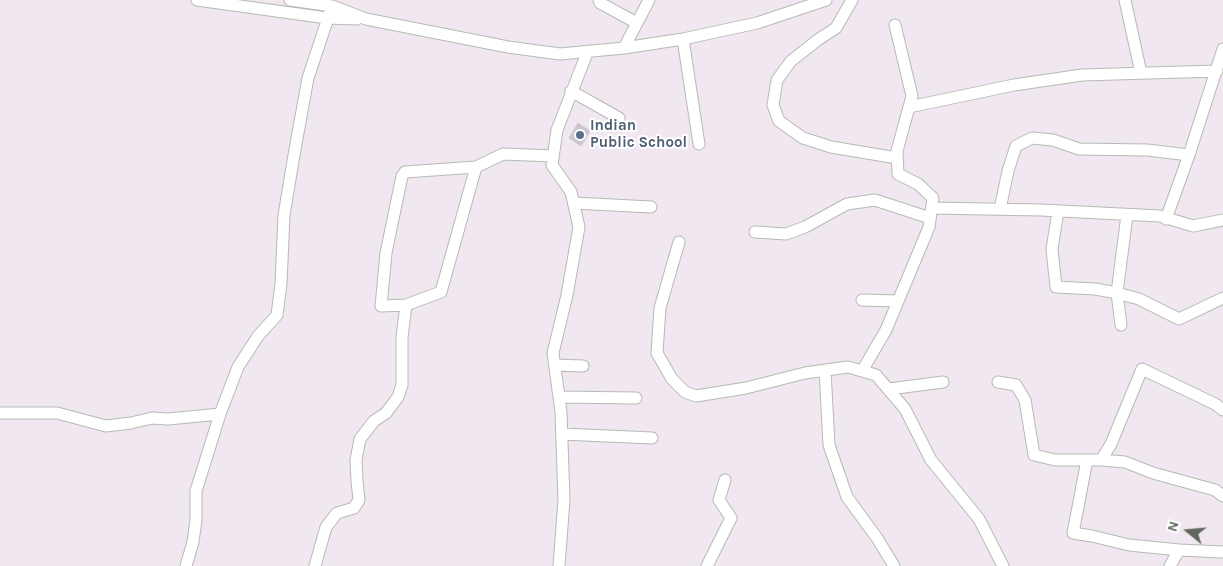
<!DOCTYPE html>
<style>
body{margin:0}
#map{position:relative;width:1223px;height:566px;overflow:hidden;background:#f0e7f0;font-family:Karla,sans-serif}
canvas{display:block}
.north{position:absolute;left:1163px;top:506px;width:50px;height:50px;-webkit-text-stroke:4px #fff;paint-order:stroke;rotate:287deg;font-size:14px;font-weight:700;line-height:20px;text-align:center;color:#60675e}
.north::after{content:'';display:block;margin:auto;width:18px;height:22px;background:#60675e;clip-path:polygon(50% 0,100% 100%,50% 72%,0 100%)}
</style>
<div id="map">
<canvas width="1223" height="566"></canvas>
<div class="north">N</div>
</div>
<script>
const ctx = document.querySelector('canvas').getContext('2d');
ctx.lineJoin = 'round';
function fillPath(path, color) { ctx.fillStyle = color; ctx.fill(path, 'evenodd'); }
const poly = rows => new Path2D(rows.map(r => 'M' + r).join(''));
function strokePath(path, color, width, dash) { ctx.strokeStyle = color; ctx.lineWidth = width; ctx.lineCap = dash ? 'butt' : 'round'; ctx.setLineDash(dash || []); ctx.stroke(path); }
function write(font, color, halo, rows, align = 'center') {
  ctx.font = font + ' Karla,sans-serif'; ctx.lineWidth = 4; ctx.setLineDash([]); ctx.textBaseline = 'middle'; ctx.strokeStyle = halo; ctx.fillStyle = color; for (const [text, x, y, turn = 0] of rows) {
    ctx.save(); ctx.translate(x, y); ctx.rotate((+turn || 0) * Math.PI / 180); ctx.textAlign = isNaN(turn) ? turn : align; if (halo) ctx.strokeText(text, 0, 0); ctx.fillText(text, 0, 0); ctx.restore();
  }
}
const building = poly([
 [578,123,590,131,581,146,569,138,578,123]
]);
fillPath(building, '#ccc5ce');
strokePath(building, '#d3c5d5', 1);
const minor = poly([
 [197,0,327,18,357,19],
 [290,0,332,6,366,19,508,47,560,54,624,48,683,39,757,23,826,0],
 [599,0,600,3,637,23,624,48],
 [852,0,836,28,819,39,791,61,777,80,773,105,779,121,803,138,831,147,897,158],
 [1125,0,1141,73],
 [637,23,649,0],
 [683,39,699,144],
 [571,91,619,118],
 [909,107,1014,85,1082,75,1217,71],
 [476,167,405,172,402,176,386,253,381,306,406,305,441,292,476,167,503,154,553,156],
 [574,203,651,207],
 [932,208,1041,210,1160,216,1193,226,1223,220],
 [1000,209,1008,171,1016,146,1032,138,1053,140,1079,149,1147,150,1189,155],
 [1058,211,1052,249,1056,287,1095,289,1117,293,1139,299,1179,319,1223,298],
 [1166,219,1189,155,1223,49],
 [755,232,786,234,805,227,847,204,875,200,930,218],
 [679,242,660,308,657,353,672,379,685,392,696,396,746,388,805,373,848,367,876,375,905,409,931,460,979,519,1003,566],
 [862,300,898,301],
 [1121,325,1117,293,1127,215],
 [555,365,583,366],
 [825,370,829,445,847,497,877,538,894,566],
 [862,371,886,330,929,227,933,198,918,184,898,174,897,151,912,96,895,25],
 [998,382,1016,385,1025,400,1034,455,1055,460,1101,460,1125,462,1153,473,1215,490,1223,496],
 [889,389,943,382],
 [559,397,636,398],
 [0,413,57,413,106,426,131,423,152,418,168,419,220,414,238,367,258,336,277,315,281,284,284,215,294,155,308,78,332,6],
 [562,434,652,438],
 [1087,460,1073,533,1092,536,1129,545,1179,550],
 [1101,460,1111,444,1142,369,1215,404,1223,410],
 [186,566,193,542,196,520,196,491,220,414],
 [315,566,326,527,337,513,354,508,359,500,357,481,356,460,360,439,374,421,386,413,398,397,402,385,402,337,406,305],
 [559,566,564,500,561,412,553,353,567,295,579,227,571,192,552,165,557,130,587,53],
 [707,566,731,518,719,500,725,480],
 [1170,566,1179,550,1223,552]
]);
strokePath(minor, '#b5bbb4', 13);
strokePath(minor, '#fff', 11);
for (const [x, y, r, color] of [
 [580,135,5,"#5c6f8a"]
]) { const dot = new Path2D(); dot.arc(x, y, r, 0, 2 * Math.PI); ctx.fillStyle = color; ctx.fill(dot); strokePath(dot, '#fff', 2); }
write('bold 15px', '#4e5e75', '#fff', [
 ["Indian",590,126],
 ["Public School",590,143]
], 'left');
</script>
